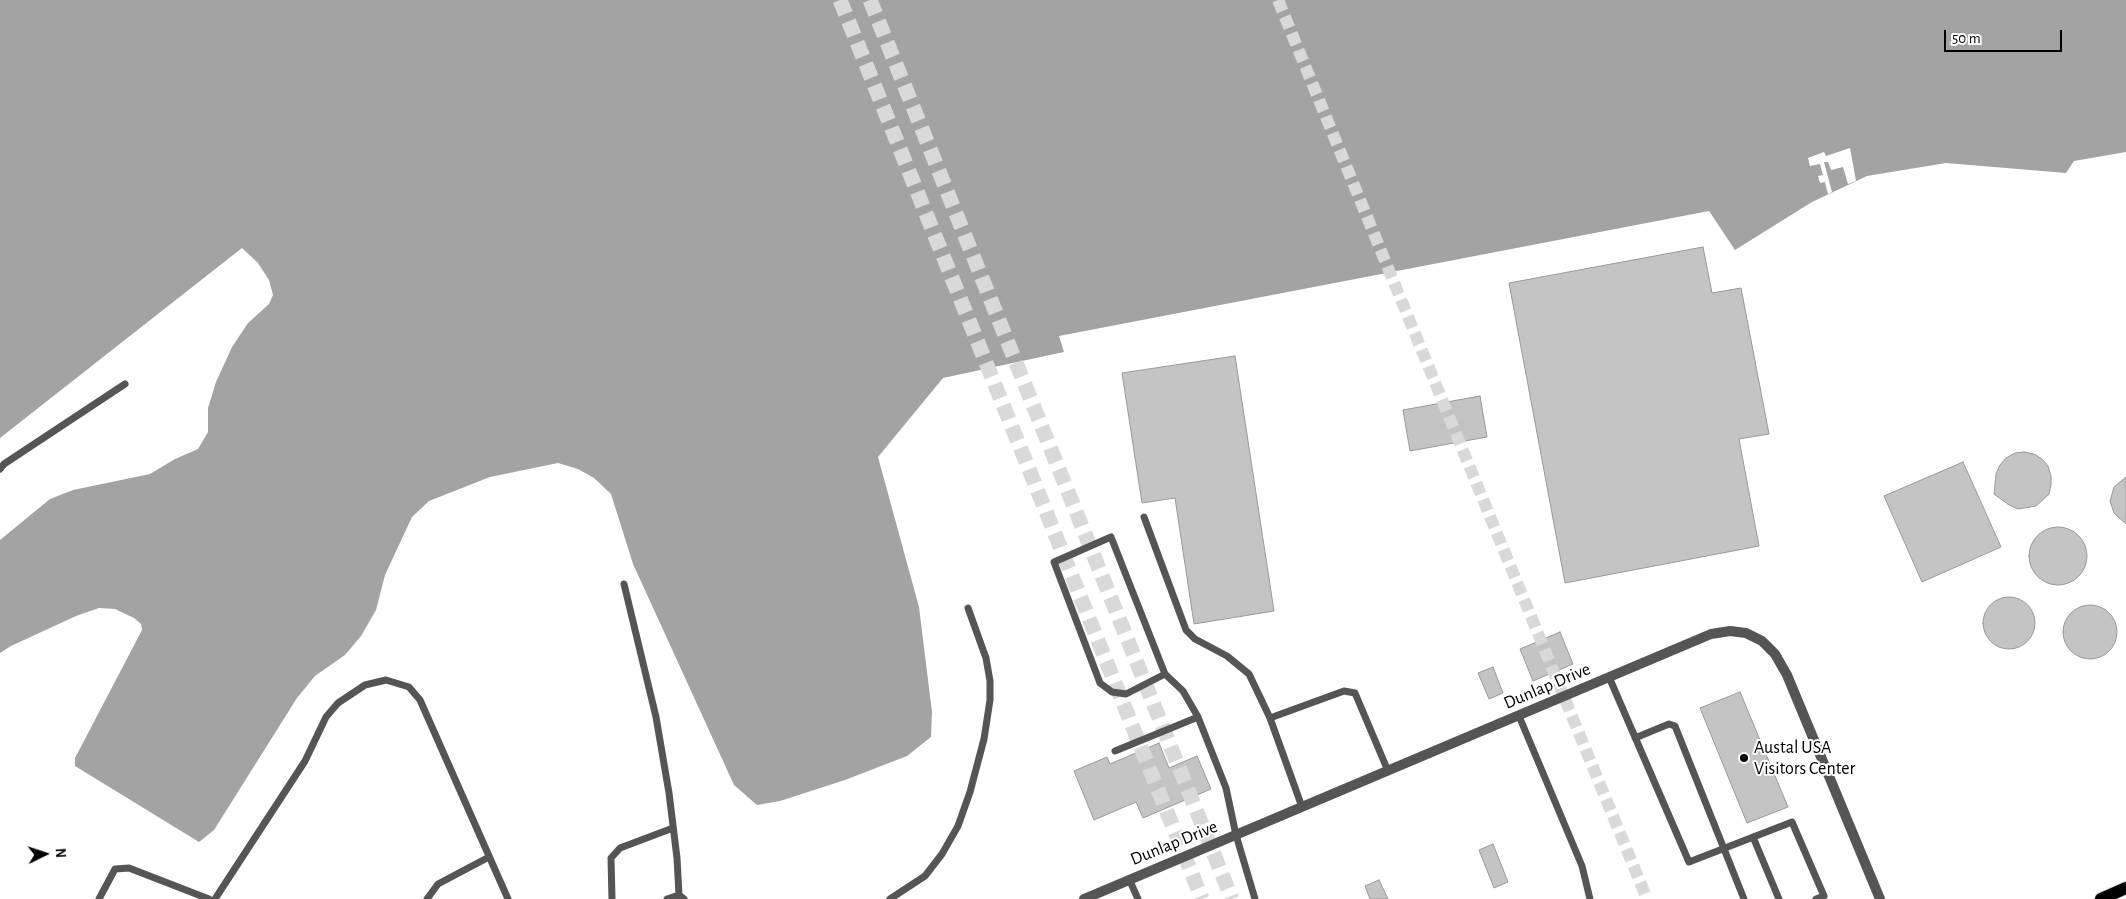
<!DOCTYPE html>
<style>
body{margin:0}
#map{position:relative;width:2126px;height:899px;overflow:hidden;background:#fff;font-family:"Alegreya Sans",sans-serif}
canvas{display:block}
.north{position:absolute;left:20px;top:829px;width:50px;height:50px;-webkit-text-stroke:4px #fff;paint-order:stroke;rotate:86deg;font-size:14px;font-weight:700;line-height:20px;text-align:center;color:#000}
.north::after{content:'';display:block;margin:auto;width:18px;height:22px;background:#000;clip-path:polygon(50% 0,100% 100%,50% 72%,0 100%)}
.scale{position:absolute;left:1944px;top:30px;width:118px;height:22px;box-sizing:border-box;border:2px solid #000;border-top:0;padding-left:6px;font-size:15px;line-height:18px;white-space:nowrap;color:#000;-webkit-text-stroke:4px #fff;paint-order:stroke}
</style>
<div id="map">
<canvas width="2126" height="899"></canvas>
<div class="north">N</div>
<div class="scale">50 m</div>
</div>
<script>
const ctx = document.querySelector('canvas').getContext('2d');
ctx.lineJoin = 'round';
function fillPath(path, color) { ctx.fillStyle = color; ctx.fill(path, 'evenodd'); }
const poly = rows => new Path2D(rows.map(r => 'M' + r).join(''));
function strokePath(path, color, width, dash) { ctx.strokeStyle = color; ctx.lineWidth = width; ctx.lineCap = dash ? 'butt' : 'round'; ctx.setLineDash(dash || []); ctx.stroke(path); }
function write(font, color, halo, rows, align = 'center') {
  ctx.font = font + ' "Alegreya Sans",sans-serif'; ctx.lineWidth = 4; ctx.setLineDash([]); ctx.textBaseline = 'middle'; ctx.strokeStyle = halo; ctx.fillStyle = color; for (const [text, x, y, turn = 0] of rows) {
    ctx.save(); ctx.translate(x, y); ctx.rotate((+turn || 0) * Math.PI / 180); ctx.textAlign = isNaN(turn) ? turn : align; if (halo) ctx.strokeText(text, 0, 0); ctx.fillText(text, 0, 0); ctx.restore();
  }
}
fillPath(poly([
 [0,0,2126,0,2126,152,2074,161,2066,173,1946,163,1867,176,1812,202,1735,250,1709,211,1059,336,1064,352,943,378,878,457,919,607,932,712,931,737,907,756,845,780,780,801,757,805,734,785,633,564,611,494,594,478,578,469,558,463,490,477,429,501,412,517,385,575,376,610,361,636,345,655,315,676,297,698,214,830,199,842,75,766,75,758,142,630,141,624,134,618,115,609,99,608,76,616,11,646,0,653,0,540,50,499,73,490,150,474,175,459,198,449,208,432,208,408,216,382,232,347,248,323,269,304,273,295,269,280,258,263,242,248,0,438]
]), '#a3a3a3');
fillPath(poly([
 [1850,148,1856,181,1848,184,1843,167,1831,170,1828,162,1824,162,1832,192,1828,194,1825,182,1820,183,1818,176,1823,175,1820,164,1810,166,1808,158,1824,152,1826,156]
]), '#fff');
const building = poly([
 [1703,247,1712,293,1741,288,1769,434,1739,439,1759,546,1565,583,1509,283,1703,247],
 [1235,356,1274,611,1194,624,1175,498,1142,503,1122,373,1235,356],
 [1480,396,1487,437,1410,451,1403,410,1480,396],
 [2024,452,2034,454,2042,459,2048,466,2051,476,2051,485,2049,494,2036,506,2018,509,2009,505,1994,494,1996,474,2000,465,2006,458,2015,453,2024,452],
 [1963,462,2001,547,1922,582,1884,496,1963,462],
 [2126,477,2126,524,2114,513,2110,501,2114,487,2126,477],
 '2029 556a29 29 0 1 1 58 0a29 29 0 1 1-58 0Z',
 '1983 623a26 26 0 1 1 52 0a26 26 0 1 1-52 0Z',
 '2063 632a27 27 0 1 1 54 0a27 27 0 1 1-54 0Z',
 [1560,632,1573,664,1533,681,1520,649,1560,632],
 [1493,667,1503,693,1489,699,1478,673,1493,667],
 [1740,692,1788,807,1747,823,1700,708,1740,692],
 [1159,743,1169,768,1197,756,1211,789,1143,818,1136,802,1094,820,1074,771,1107,757,1110,764,1159,743],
 [1493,844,1508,882,1494,888,1479,850,1493,844],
 [1379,880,1388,899,1370,899,1365,886,1379,880]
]);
fillPath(building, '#c4c4c4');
strokePath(building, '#999', 1);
strokePath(poly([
 [1278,0,1647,899]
]), '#d9d9d9', 12, [12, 6]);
strokePath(poly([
 [840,0,1202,899],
 [870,0,1232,899]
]), '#d9d9d9', 15, [15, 8]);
const primary = poly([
 [2101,899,2126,888]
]);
strokePath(primary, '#dbdbdb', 14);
strokePath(poly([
 [0,469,4,464,125,384],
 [1144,517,1186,630,1195,639,1227,656,1249,674,1270,718,1302,807],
 [1111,537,1165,674,1126,694,1112,692,1100,683,1054,562,1111,537],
 [624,584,656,717,669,793,677,858,679,895,684,899],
 [1165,674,1183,691,1198,717,1226,788,1236,835,1255,899],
 [1609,677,1689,862,1792,822,1824,896,1816,899],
 [1519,716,1582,866,1590,899],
 [1270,718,1344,691,1355,693,1388,771],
 [1635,738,1669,724,1675,726,1744,899],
 [1115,751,1198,717],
 [1753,837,1779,899],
 [1129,879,1138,899],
 [99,899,115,869,129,868,209,899],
 [215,899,305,761,326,717,338,703,365,685,386,680,409,687,420,700,508,899],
 [427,899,438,884,489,857],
 [612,899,611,858,620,848,673,828],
 [667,899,679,895],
 [890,899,925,876,942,854,958,826,970,792,984,739,990,700,990,681,986,658,968,608]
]), '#555', 7);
strokePath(poly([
 [1084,899,1711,634,1730,631,1746,633,1762,641,1775,654,1787,675,1880,899]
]), '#555', 10);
strokePath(primary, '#000', 12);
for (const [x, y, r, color] of [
 [1744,758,5,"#000"]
]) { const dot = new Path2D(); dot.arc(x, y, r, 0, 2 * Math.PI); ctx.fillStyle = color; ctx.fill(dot); strokePath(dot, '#fff', 2); }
write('18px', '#000', '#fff', [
 ["Dunlap Drive",1547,686,-23],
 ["Dunlap Drive",1174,843,-22]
]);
write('18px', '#000', '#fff', [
 ["Austal USA",1754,748],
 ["Visitors Center",1754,769]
], 'left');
</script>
